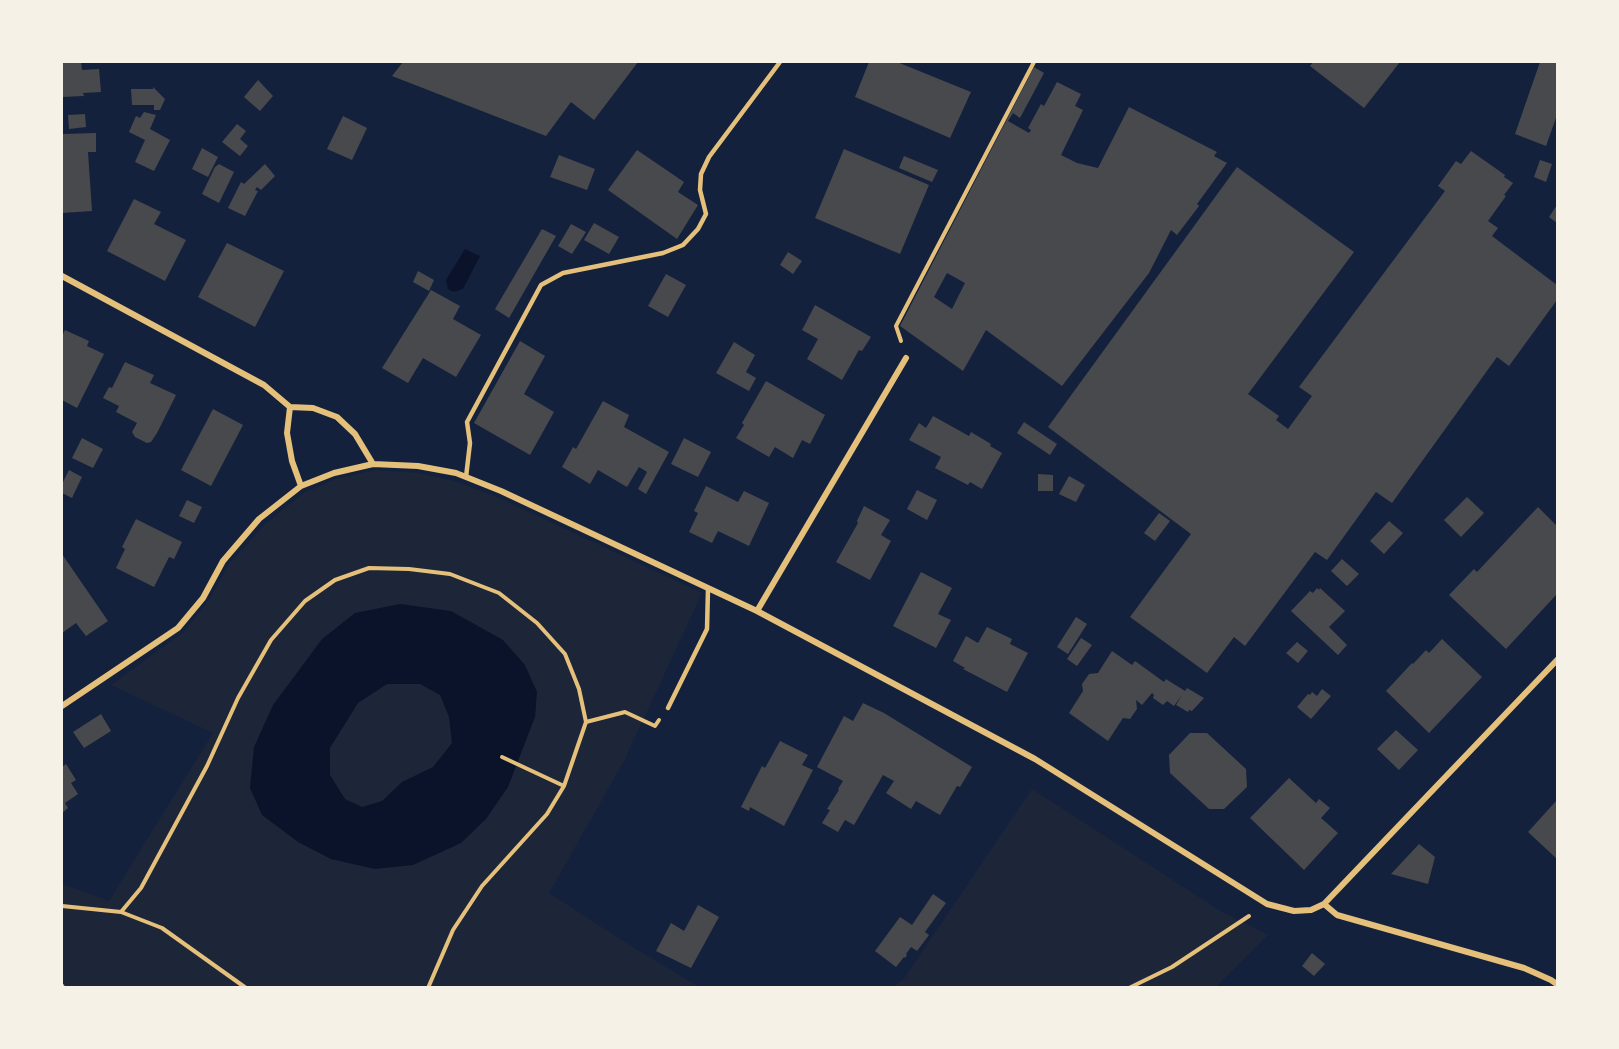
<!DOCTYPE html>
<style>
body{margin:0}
#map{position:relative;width:1619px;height:1049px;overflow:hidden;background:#14213d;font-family:"DM Sans",sans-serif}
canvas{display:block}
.frame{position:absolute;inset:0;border:63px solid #f6f1e7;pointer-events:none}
</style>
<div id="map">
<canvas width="1619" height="1049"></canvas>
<div class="frame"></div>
</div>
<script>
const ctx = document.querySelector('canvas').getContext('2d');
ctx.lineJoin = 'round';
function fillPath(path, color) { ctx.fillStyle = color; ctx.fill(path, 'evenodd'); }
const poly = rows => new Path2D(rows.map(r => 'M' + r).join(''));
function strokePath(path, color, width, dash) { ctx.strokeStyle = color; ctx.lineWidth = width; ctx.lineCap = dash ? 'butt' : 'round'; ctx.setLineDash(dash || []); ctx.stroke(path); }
fillPath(poly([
 [375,470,419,473,454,481,497,497,702,593,624,761,549,893,623,941,699,987,62,988,62,884,109,901,213,733,111,685,185,631,209,600,229,564,265,524,304,493,335,479],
 [1032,789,1222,912,1268,935,1216,987,890,988,903,980]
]), '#1d2539');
fillPath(poly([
 [465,249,480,256,463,289,453,292,448,289,446,280],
 [400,604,451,611,503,640,525,665,537,692,535,717,508,787,486,819,461,843,413,865,375,869,331,859,298,842,262,815,250,788,254,747,273,705,322,639,355,613],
 [387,684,420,684,440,695,449,717,452,743,433,767,402,782,382,801,362,807,345,799,330,775,330,748,358,703]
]), '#0b132b');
fillPath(poly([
 [62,62,81,62,82,70,99,69,101,92,83,93,84,96,62,97],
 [403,62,638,62,594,120,571,102,546,136,392,76],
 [869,62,897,62,971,92,950,138,855,97],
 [1313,62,1400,62,1364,108,1310,66],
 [1540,62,1557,62,1557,115,1546,146,1515,134],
 [1034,67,1044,73,1020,118,1013,113,1008,121,1029,133,1031,130,1028,128,1041,104,1044,106,1057,82,1081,94,1075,106,1083,110,1061,155,1077,163,1098,168,1129,107,1217,152,1214,156,1227,163,1197,204,1199,206,1177,235,1171,230,1149,273,1062,386,986,330,963,371,900,326],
 [947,273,965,283,952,309,934,297],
 [258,80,273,96,260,111,244,97],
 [153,87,165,99,160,110,154,110,154,105,132,105,131,89,153,89],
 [144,112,156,115,150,129,170,140,154,171,135,162,145,140,129,132,136,116,140,118],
 [85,114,86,127,69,129,68,115],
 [343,116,367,128,352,160,327,149],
 [237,124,246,131,240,139,248,146,240,156,222,142],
 [96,133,96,152,88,152,92,211,62,213,62,134],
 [202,148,218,157,208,177,192,169],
 [844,149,929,185,900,254,815,218],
 [637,150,684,182,678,192,698,205,677,239,608,190],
 [1471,151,1505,175,1504,177,1513,183,1504,195,1506,196,1488,221,1498,228,1492,236,1557,285,1557,300,1509,366,1497,357,1392,503,1376,492,1327,560,1315,552,1245,646,1234,637,1207,673,1130,617,1191,534,1048,427,1237,167,1354,252,1248,394,1279,416,1276,420,1288,429,1312,396,1299,387,1445,191,1438,186,1456,161,1461,164],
 [559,155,595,169,587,190,550,177],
 [904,156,938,170,932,182,899,168],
 [1540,160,1552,164,1546,182,1534,177],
 [219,164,234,172,219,203,202,194,215,167],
 [265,164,275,176,261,190,257,187,255,190,258,191,245,216,228,208,241,182,244,184],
 [134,199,161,212,154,224,186,240,165,281,107,251],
 [1557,205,1557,223,1549,217],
 [594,223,619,237,609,254,584,240],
 [571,224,586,232,572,254,558,246],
 [542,229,556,236,509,318,495,309],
 [227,243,284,271,255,327,198,297],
 [788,252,802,261,793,274,780,265],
 [418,271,434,280,429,291,413,282],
 [666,274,686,285,668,317,648,306],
 [431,290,460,306,453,319,481,335,456,377,423,358,408,383,382,368],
 [815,305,871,337,862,351,859,350,842,380,807,359,818,339,802,330],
 [65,330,89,341,87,346,104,354,77,408,62,400,62,336],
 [520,341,545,356,524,394,554,412,530,455,474,423],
 [734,342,755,355,746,372,756,378,749,391,716,373],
 [125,362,154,375,150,383,176,395,157,433,151,442,147,443,135,437,132,432,137,423,116,412,119,406,103,398,109,387,112,388],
 [766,381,825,415,810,444,802,440,793,458,775,447,769,457,736,438,744,425,742,423],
 [603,401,629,415,624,427,669,452,646,494,638,489,647,472,639,467,627,487,598,470,590,484,562,467,573,447,576,449],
 [213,409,243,425,211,486,181,470],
 [933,416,969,436,971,432,991,444,990,446,1002,453,982,489,970,482,968,485,935,468,941,457,909,440,919,423,926,428],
 [1024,422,1057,444,1050,455,1017,433],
 [82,438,103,449,93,468,72,458],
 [684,438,711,452,698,477,671,464],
 [69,470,82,477,72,498,62,493,62,484],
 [1038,474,1053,475,1053,491,1038,491],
 [1069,476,1085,485,1076,502,1059,494],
 [706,486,738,502,744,491,769,503,749,546,718,531,712,543,689,532,698,513,694,511],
 [917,490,937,500,927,520,907,509],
 [1467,497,1484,513,1461,537,1444,520],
 [187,500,202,507,194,523,179,516],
 [864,506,890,520,881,535,891,541,870,580,836,562,858,523,857,521],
 [1538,507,1557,526,1557,594,1506,649,1449,595,1474,569,1477,572],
 [1159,513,1170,521,1155,541,1144,533],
 [136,519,182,542,174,559,169,557,154,587,116,568,125,549,122,547],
 [1389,521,1403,533,1384,554,1370,541],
 [62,554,108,621,86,636,76,623,62,633],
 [1342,559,1359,574,1347,586,1331,571],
 [921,572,952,588,938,614,951,620,936,648,893,626],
 [1317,588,1319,590,1320,588,1345,611,1329,627,1347,645,1338,655,1291,611,1310,591,1313,593],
 [1076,617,1087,624,1068,654,1057,647],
 [987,627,1012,639,1010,644,1028,653,1007,692,963,669,965,668,953,661,966,636,978,643],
 [1081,638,1092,645,1077,666,1067,659],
 [1442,639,1482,677,1429,733,1386,691,1412,663,1413,664,1426,650,1429,653],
 [1297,642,1308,651,1298,663,1286,653],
 [1112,651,1132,665,1135,661,1164,682,1166,679,1185,691,1187,688,1204,698,1192,711,1189,710,1188,712,1176,705,1182,695,1174,706,1167,701,1163,705,1153,698,1154,695,1152,693,1142,705,1136,700,1137,709,1130,719,1123,718,1108,741,1069,713,1083,691,1082,684,1089,674,1098,673],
 [1322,689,1331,696,1311,719,1297,707,1308,694,1310,695,1312,692,1317,696],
 [863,703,884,713,972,767,960,787,957,786,940,815,916,801,911,809,886,793,894,781,883,775,854,825,845,820,838,832,822,823,830,810,827,809,839,790,838,789,843,781,817,767,844,716,853,721],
 [101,714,111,731,84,748,73,732],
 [1396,730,1418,750,1399,770,1377,749],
 [1190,733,1207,733,1246,769,1247,787,1224,809,1209,809,1170,773,1169,755],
 [780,741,808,755,802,765,813,770,784,826,750,807,749,811,741,807,762,766,765,768],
 [66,764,76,780,71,783,78,794,65,803,68,808,62,813,62,767],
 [1289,778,1316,803,1319,799,1330,808,1321,818,1338,833,1304,870,1250,818],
 [1557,800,1557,859,1528,832],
 [1419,844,1435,857,1428,884,1391,874],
 [933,894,946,903,925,932,929,935,917,951,911,947,906,954,907,955,905,958,904,957,896,967,875,951,900,917,912,925],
 [698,905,719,917,691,968,656,951,671,923,684,931],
 [1312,953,1325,964,1314,976,1302,966]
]), '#48494c');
strokePath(poly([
 [901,341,896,326,1034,62],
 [586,722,625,712,655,726,659,720],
 [502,757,564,786],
 [62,906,121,912,162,928,246,988],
 [121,912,141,888,207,766,238,698,271,640,305,601,335,580,369,568,409,569,450,574,499,593,537,623,565,654,579,689,586,722,564,786,547,814,482,886,453,930,428,988],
 [1129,988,1172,967,1249,916]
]), '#e5c07b', 4);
strokePath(poly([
 [466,477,470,443,467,422,541,285,563,273,663,253,683,245,698,229,706,214,700,190,701,174,709,157,780,62],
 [668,708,707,629,708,589],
 [62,986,63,988]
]), '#e5c07b', 4.5);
strokePath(poly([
 [62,276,264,385,290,407],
 [301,486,292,461,287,433,290,407,313,408,337,417,355,434,373,464],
 [757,611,906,358],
 [62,706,178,628,203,598,223,561,259,519,301,486,334,473,373,464,418,466,456,473,501,491,757,611,1035,759,1267,904,1294,911,1311,910,1324,904,1558,659],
 [1324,904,1337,915,1524,968,1551,980,1558,985]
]), '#e5c07b', 6);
</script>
